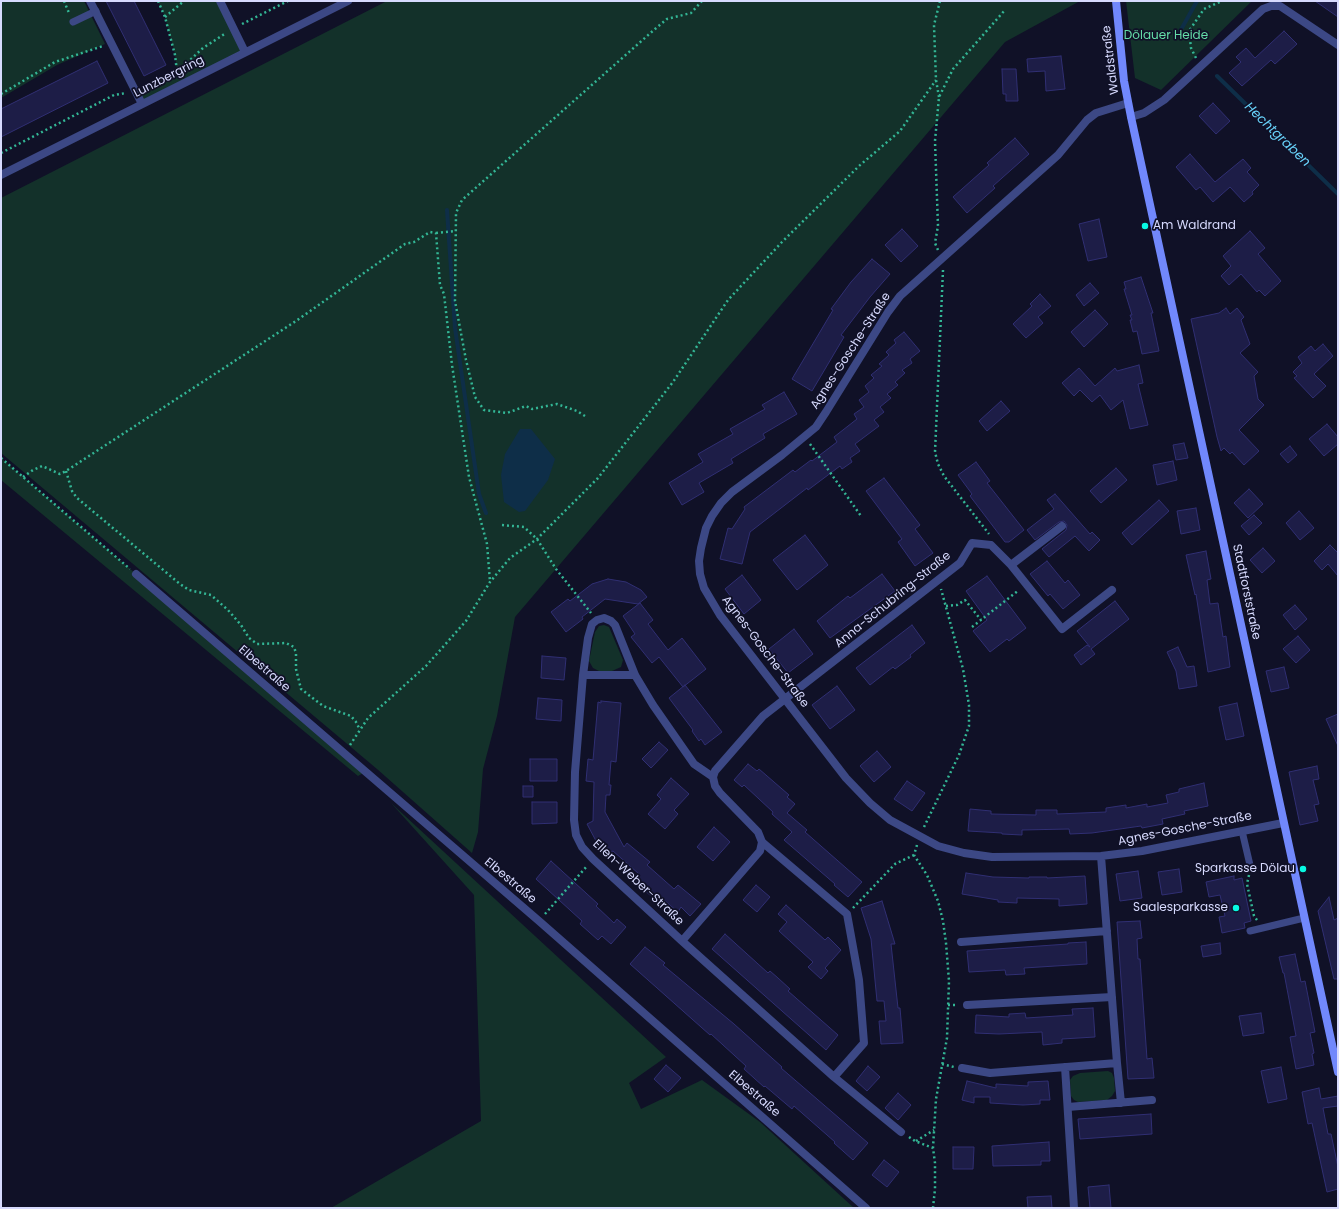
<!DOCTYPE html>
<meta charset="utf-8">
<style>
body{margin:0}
#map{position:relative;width:1339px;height:1209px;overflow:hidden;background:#101127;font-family:Poppins,sans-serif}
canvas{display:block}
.frame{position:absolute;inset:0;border:2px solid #d7dafe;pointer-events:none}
</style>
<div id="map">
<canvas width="1339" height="1209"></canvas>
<div class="frame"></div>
</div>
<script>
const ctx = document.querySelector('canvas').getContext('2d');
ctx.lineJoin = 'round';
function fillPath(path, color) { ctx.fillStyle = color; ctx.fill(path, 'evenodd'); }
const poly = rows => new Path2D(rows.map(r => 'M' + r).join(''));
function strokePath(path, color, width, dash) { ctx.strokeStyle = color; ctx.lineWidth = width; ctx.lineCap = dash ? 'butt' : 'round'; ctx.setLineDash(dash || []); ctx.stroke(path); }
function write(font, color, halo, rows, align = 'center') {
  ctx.font = font + ' Poppins,sans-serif'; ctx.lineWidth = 3.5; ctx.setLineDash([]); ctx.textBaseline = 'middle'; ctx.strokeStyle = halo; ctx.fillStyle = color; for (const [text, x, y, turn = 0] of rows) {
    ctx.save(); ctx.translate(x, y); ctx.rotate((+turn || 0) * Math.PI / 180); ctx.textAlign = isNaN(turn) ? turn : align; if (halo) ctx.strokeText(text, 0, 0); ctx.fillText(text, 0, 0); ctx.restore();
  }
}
fillPath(poly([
 [1,1,84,1,105,44,57,65,1,98],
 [158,1,220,1,245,52,142,104,136,92,177,71,175,54,165,17],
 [387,1,1080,1,1005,42,515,617,497,716,483,769,478,832,472,853,377,769,1,453,1,198],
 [1126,1,1252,1,1161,90,1135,78],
 [1,458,136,574,365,772,358,776,1,480],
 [604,625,609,627,623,660,621,667,612,671,599,671,593,668,589,661,595,632,599,626],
 [391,803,666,1057,629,1083,641,1109,702,1080,760,1122,854,1208,331,1208,481,1121,474,895],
 [1108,1071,1112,1073,1114,1078,1115,1091,1112,1096,1107,1100,1078,1102,1074,1100,1071,1096,1070,1080,1073,1076,1080,1073]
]), '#13312a');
fillPath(poly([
 [520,429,531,429,555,459,548,480,525,511,519,512,504,502,501,475,505,454]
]), '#0e2e48');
strokePath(poly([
 [1178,35,1197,1],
 [1217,76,1338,194],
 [447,210,455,328,479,494,486,513]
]), '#0e2e48', 4);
const building = poly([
 [106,1,134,1,166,65,144,76,106,1],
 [1315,1,1338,1,1338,17,1315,1],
 [1284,31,1297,44,1275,64,1271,60,1242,86,1229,73,1241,62,1236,57,1246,48,1255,58,1284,31],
 [1061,56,1065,89,1046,91,1045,71,1028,72,1027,59,1061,56],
 [97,61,108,83,1,137,1,109,97,61],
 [1002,69,1016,69,1018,101,1006,101,1006,94,1003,94,1002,69],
 [1213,103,1230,121,1216,134,1199,116,1213,103],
 [1015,138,1029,154,993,186,995,188,967,213,953,197,989,165,987,163,1015,138],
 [1190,154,1215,182,1243,159,1251,168,1247,172,1259,185,1252,192,1253,194,1244,202,1230,187,1213,202,1200,187,1196,190,1176,167,1190,154],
 [1099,219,1107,257,1088,261,1079,224,1099,219],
 [902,229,918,246,901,262,885,245,902,229],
 [1250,231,1265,248,1258,254,1281,281,1265,296,1259,290,1257,292,1241,274,1229,285,1221,276,1231,266,1223,256,1250,231],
 [872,259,890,274,870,297,841,335,844,337,812,391,792,379,833,310,831,309,851,282,872,259],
 [1141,277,1153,313,1151,313,1159,351,1142,354,1137,331,1133,332,1130,320,1132,320,1130,315,1132,315,1124,289,1126,289,1124,282,1141,277],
 [1090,283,1099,293,1084,306,1076,295,1090,283],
 [1040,294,1051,306,1038,317,1043,323,1026,338,1013,324,1032,306,1030,304,1040,294],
 [1226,308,1230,314,1237,308,1244,317,1241,320,1250,344,1240,353,1258,372,1254,376,1258,399,1264,405,1239,430,1259,451,1244,465,1232,452,1230,454,1224,448,1221,451,1217,437,1191,319,1219,313,1226,308],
 [1095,310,1108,324,1084,347,1071,332,1095,310],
 [904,332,920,351,910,359,912,363,902,370,905,373,895,382,898,385,887,394,891,398,880,407,884,412,874,420,879,426,855,444,860,451,850,458,852,462,842,469,840,466,808,490,807,488,750,532,742,564,720,559,728,528,732,529,745,509,744,507,793,470,795,472,811,460,812,461,837,442,834,437,857,419,854,414,864,407,859,400,869,392,865,386,874,378,871,375,882,366,879,364,889,355,886,352,896,343,894,340,904,332],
 [1323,344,1333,356,1314,374,1326,386,1313,398,1294,378,1297,376,1293,372,1302,363,1298,357,1311,346,1315,351,1323,344],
 [1139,365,1143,383,1138,384,1148,425,1130,429,1123,400,1111,410,1100,395,1092,402,1080,390,1074,396,1062,383,1079,368,1095,386,1115,368,1117,371,1139,365],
 [784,392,797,414,763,434,765,438,731,459,733,463,699,483,704,492,682,505,669,483,703,462,698,454,733,434,730,429,765,409,762,405,784,392],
 [1001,401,1010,411,987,431,979,421,1001,401],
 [1327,424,1338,437,1338,444,1324,456,1309,439,1327,424],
 [1184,443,1188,458,1176,460,1173,445,1184,443],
 [1290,446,1297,455,1288,463,1280,454,1290,446],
 [1173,461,1177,480,1157,485,1153,465,1173,461],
 [976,462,990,481,987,483,1024,530,1009,542,1005,542,970,496,972,494,958,475,976,462],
 [1116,468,1127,480,1101,503,1090,491,1116,468],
 [884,478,920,525,915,529,933,553,915,566,898,542,902,539,866,491,884,478],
 [1249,489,1263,504,1248,518,1234,503,1249,489],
 [1055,494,1090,534,1092,532,1100,540,1089,551,1075,536,1049,557,1042,549,1066,530,1067,525,1064,521,1059,522,1035,540,1027,530,1054,509,1047,500,1055,494],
 [1159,500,1169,511,1132,545,1122,533,1159,500],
 [1196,508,1200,530,1181,534,1177,511,1196,508],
 [1299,511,1314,528,1300,540,1286,523,1299,511],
 [1254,515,1262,523,1249,535,1241,526,1254,515],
 [805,535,828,565,797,590,773,560,805,535],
 [1330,545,1338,553,1338,576,1328,564,1322,570,1314,561,1330,545],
 [1263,548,1275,561,1262,573,1250,560,1263,548],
 [1206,551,1211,579,1207,580,1210,604,1218,603,1223,637,1226,636,1230,667,1208,672,1196,594,1195,595,1186,555,1206,551],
 [1047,561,1065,583,1068,580,1080,595,1063,609,1050,594,1048,596,1030,574,1047,561],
 [882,574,895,591,830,638,817,621,848,596,850,598,882,574],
 [742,575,761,600,744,614,725,589,742,575],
 [987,576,1026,628,1009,641,1007,639,990,652,973,631,987,620,966,591,987,576],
 [608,579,626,582,641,590,647,597,638,604,605,599,582,617,583,619,566,632,551,612,568,599,570,601,592,584,608,579],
 [1115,601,1129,619,1091,649,1095,654,1081,665,1074,655,1087,645,1090,647,1077,631,1115,601],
 [640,603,653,620,648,624,668,650,682,638,706,669,683,687,659,657,652,663,631,637,635,634,623,616,640,603],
 [1295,605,1307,619,1295,630,1283,615,1295,605],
 [912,625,925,643,910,655,911,657,895,669,893,667,870,685,856,668,912,625],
 [794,629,813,654,788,673,769,649,794,629],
 [1298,636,1310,650,1296,663,1283,649,1298,636],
 [1178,647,1187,667,1194,666,1197,686,1179,689,1176,671,1167,652,1178,647],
 [542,656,566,658,564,680,541,678,542,656],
 [1284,667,1289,688,1271,692,1266,671,1284,667],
 [685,685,722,732,705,745,701,739,699,741,692,731,693,730,669,698,685,685],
 [837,686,855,710,830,729,812,705,837,686],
 [538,698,562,700,561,721,536,719,538,698],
 [601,701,621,703,616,762,611,761,609,785,611,785,610,795,606,795,605,812,624,847,627,843,650,862,647,865,674,889,678,885,701,904,690,916,681,907,678,912,664,900,660,904,633,880,639,874,613,851,604,856,587,824,593,821,594,782,586,781,588,759,593,760,598,702,601,703,601,701],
 [1237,703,1244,736,1226,740,1219,707,1237,703],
 [1338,714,1338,746,1326,719,1338,714],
 [659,742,668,750,651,768,642,759,659,742],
 [877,751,891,767,874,782,860,766,877,751],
 [530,759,557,759,557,781,530,781,530,759],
 [748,764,757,771,759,769,789,795,787,797,795,804,787,813,807,830,805,832,862,882,848,897,834,885,835,884,784,840,792,832,772,814,773,812,759,799,744,785,742,787,734,780,748,764],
 [1317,766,1319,779,1313,780,1319,804,1314,805,1318,821,1300,825,1289,772,1317,766],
 [671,778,689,794,674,810,678,814,665,829,648,814,661,799,657,795,671,778],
 [907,781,925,793,912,811,894,799,907,781],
 [1204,783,1208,806,1184,811,1185,814,1162,819,1163,824,1142,828,1141,826,1092,833,1070,834,1069,829,1022,830,1022,835,1002,834,1002,833,968,831,970,809,991,811,991,814,1036,815,1036,810,1057,810,1057,814,1106,812,1106,808,1126,805,1126,808,1147,804,1147,807,1168,803,1166,795,1179,792,1179,789,1204,783],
 [523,786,533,786,533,797,523,797,523,786],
 [532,802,557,802,557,823,532,824,532,802],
 [714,827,730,842,713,861,697,847,714,827],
 [551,861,598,904,596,906,614,923,617,919,626,927,611,944,602,936,598,940,580,924,582,921,536,879,551,861],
 [1179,869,1182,892,1162,895,1158,872,1179,869],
 [1138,871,1142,898,1120,901,1116,874,1138,871],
 [966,873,993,877,1029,878,1029,877,1047,877,1047,878,1085,876,1087,904,1059,906,1059,899,1017,898,1017,903,998,902,998,900,962,894,966,873],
 [1234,876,1234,880,1242,878,1251,921,1244,923,1245,928,1222,933,1219,917,1225,916,1220,895,1209,897,1206,882,1234,876],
 [756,885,770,897,757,912,743,900,756,885],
 [1329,897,1334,920,1338,918,1338,979,1334,979,1318,911,1329,897],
 [882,901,895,944,891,944,898,1008,900,1008,903,1043,881,1044,879,1021,886,1021,884,1001,877,1001,871,939,861,908,882,901],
 [786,905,825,940,828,937,841,950,825,968,828,971,821,979,808,967,813,962,779,931,787,922,778,914,786,905],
 [1140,921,1142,938,1137,939,1138,959,1140,959,1147,1059,1152,1058,1154,1078,1128,1079,1117,922,1140,921],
 [725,934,768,973,770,971,778,978,790,989,788,991,838,1035,826,1050,712,949,725,934],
 [1086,942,1087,964,1024,968,1025,974,1006,975,1005,970,969,972,967,951,1068,944,1068,943,1086,942],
 [1220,943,1221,954,1203,957,1201,946,1220,943],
 [645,947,665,963,663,965,734,1024,782,1067,781,1068,868,1143,853,1160,834,1143,835,1142,794,1106,792,1109,765,1086,764,1087,744,1069,746,1066,711,1034,710,1035,630,964,645,947],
 [1295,954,1301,982,1305,981,1315,1032,1310,1033,1314,1053,1312,1054,1314,1065,1296,1069,1290,1037,1296,1036,1284,973,1283,973,1279,957,1295,954],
 [1093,1008,1095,1037,1062,1039,1062,1043,1043,1045,1042,1032,999,1034,975,1033,976,1015,1009,1017,1009,1014,1025,1013,1026,1018,1073,1015,1072,1009,1093,1008],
 [1261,1013,1264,1033,1243,1036,1239,1016,1261,1013],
 [666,1065,681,1078,668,1092,654,1079,666,1065],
 [868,1066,880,1077,867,1091,856,1081,868,1066],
 [1281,1067,1287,1099,1268,1103,1261,1071,1281,1067],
 [967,1081,996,1088,996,1084,1028,1086,1028,1082,1048,1081,1050,1100,1040,1100,1040,1104,1023,1105,990,1103,990,1097,974,1097,974,1103,962,1100,967,1081],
 [1319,1088,1321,1099,1338,1096,1338,1106,1323,1108,1328,1134,1331,1134,1338,1167,1338,1189,1327,1192,1312,1123,1308,1124,1302,1092,1319,1088],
 [898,1093,911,1105,898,1120,885,1108,898,1093],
 [1151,1114,1152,1134,1080,1139,1078,1119,1151,1114],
 [1049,1142,1050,1161,1041,1161,1041,1165,993,1166,992,1146,1049,1142],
 [953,1147,974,1147,973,1169,953,1169,953,1147],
 [884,1160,899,1172,887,1187,872,1175,884,1160],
 [1109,1185,1111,1208,1090,1208,1088,1187,1109,1185],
 [1051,1196,1052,1208,1028,1208,1027,1197,1051,1196]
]);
fillPath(building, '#1d1d47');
strokePath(building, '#302f73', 1);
strokePath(poly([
 [64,1,69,13],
 [158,1,165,17,175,55,177,72],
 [165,17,184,1],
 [242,24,288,1],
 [1196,58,1191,48,1189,31,1204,9,1222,1],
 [144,88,177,72,203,48,226,33],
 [1,94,55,62,103,46],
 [939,97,936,80,934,25,940,1],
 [1,153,114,95,126,93],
 [436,233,456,231],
 [938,250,935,243,938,226,935,141,939,97,953,69,1005,10],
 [943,270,935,452,938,464,944,476,989,534],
 [585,416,577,411,557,404,532,409,526,406,507,413,484,410,475,397,466,360,455,301,456,213,462,200,655,29,667,19,691,13,702,1],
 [810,444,861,516],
 [1,458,130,569],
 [66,471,72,491,77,498,180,584,189,590,211,595,228,610,241,625,249,638,257,644,286,643,294,647,296,653,296,669,301,689,323,706,351,716,356,722,360,730],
 [23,477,33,470,42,466,60,474,66,471,296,321,405,244,414,242,430,232,436,233,440,285,444,294,452,365,469,477,487,544,490,582],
 [502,525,524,527,537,539,556,569,591,613],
 [946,606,957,605,965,600,981,620],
 [972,627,1019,590],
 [350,745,368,718,426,666,466,621,490,582,510,558,537,539,598,478,673,382,728,300,782,242,859,166,900,131,936,80],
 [924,827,959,755,969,726,969,705,963,669,941,589],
 [917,845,914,855,927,875,938,901,943,921,946,943,949,981,947,1038,936,1099,933,1148,935,1163,935,1189,933,1208],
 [1249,875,1247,884,1254,916,1257,920],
 [853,908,895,864,914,855],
 [545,914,587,866],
 [948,1005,958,1005],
 [942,1064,954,1067],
 [909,1137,915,1141,933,1148],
 [916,1141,934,1130]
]), '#33b695', 2.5, [2, 3]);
strokePath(poly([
 [73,22,96,11],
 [1242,831,1250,865],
 [1250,931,1304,918]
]), '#3c4885', 7);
strokePath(poly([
 [90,1,142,104],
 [220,1,245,52],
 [1128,103,1096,113,1087,120,1058,155,900,296,888,312,826,412,816,427,782,455,732,492,721,503,712,516,706,528,701,548,699,561,700,574,704,588,720,615,846,778,870,803,890,820,938,846,964,853,992,857,1101,856,1142,851,1283,823],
 [1131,117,1144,113,1164,100,1263,9,1271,6,1280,6,1338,45],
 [1,175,348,1],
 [1011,565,1062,526],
 [136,574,539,921,866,1208],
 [583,675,635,675],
 [713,777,694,764,653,705,635,675,615,625,611,621,604,618,597,620,592,624,588,638,583,675,575,772,574,820,576,835,582,847,593,859,682,941,834,1077,864,1043,859,980,847,914,762,842,758,832,720,793,715,786,713,777,715,771,763,716,960,563,972,543,991,545,1011,565,1062,629,1112,590],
 [682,941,760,851,762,842],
 [961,942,1107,931],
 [967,1005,1112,997],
 [1117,1063,1121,1103],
 [1065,1067,1074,1208],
 [962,1068,990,1073,1117,1063,1101,856],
 [834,1077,901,1132],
 [1068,1107,1152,1100]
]), '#3c4885', 8);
strokePath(poly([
 [1116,1,1124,81,1131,117,1338,1072]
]), '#7188fc', 8);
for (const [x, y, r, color] of [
 [1145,226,4,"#08f9e3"],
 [1303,869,4,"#08f9e3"],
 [1236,908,4,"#08f9e3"]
]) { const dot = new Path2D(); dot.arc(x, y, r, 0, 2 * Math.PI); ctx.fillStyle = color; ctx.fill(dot); strokePath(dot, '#101127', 1.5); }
write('12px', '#64dda8', '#101127', [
 ["Dölauer Heide",1166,36]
]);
write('12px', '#d7dafe', '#101127', [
 ["Waldstraße",1111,60,-97],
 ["Lunzbergring",169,77,-27],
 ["Agnes-Gosche-Straße",851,351,-57],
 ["Stadtforststraße",1246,592,78],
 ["Anna-Schubring-Straße",893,600,-39],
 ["Agnes-Gosche-Straße",765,652,53],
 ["Elbestraße",264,669,41],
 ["Agnes-Gosche-Straße",1185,829,-11],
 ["Elbestraße",510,881,40],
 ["Ellen-Weber-Straße",638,883,43],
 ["Elbestraße",754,1094,41]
]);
write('12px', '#d7dafe', '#101127', [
 ["Am Waldrand",1153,226,"left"],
 ["Sparkasse Dölau",1295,869],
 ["Saalesparkasse",1228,908]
], 'right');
write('italic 13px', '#68d3fb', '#101127', [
 ["Hechtgraben",1277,135,44]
]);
</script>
